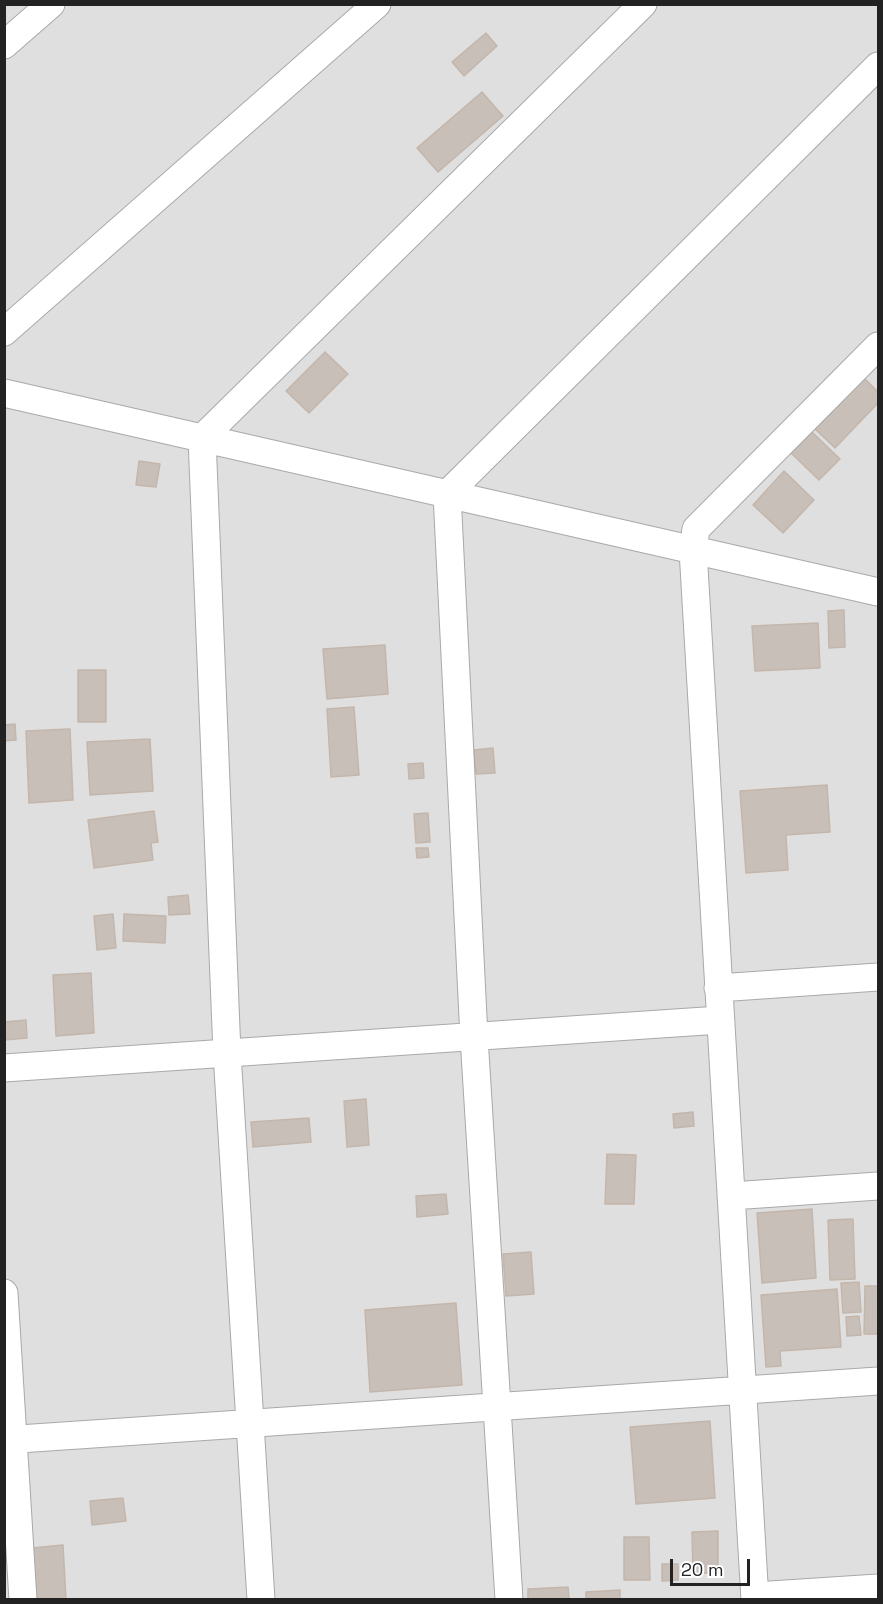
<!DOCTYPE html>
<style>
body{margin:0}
#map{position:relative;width:883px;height:1604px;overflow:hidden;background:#f2efe9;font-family:"Space Grotesk",sans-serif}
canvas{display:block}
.frame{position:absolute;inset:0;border:6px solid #222;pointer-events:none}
.scale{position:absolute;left:670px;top:1559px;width:80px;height:27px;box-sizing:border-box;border:3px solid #222;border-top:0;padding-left:8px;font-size:18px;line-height:21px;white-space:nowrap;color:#222;-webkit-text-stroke:4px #fff;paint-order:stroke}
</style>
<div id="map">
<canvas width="883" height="1604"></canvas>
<div class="frame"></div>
<div class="scale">20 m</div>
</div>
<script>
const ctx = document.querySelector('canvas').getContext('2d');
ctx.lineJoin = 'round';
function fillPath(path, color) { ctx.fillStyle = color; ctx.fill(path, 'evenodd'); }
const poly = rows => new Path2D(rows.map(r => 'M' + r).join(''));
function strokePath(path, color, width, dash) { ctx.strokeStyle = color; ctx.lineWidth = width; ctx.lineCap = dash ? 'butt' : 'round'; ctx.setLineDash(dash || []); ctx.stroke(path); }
fillPath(poly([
 [5,5,878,5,878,1599,5,1599]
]), '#e0dfdf');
const building = poly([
 [486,33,497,46,464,76,452,62,486,33],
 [482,92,503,116,438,172,417,148,482,92],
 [325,352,348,374,309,413,286,391,325,352],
 [863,377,878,392,878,403,835,448,814,428,863,377],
 [812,432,840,459,819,480,791,453,812,432],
 [139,461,160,464,156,487,136,485,139,461],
 [784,471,814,500,783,533,753,505,784,471],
 [844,610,845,647,829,648,828,611,844,610],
 [818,623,820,668,755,671,752,626,818,623],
 [385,645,388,694,327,699,323,649,385,645],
 [78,670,106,670,106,722,78,722,78,670],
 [354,707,359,775,331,777,327,709,354,707],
 [15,724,16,740,4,741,4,725,15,724],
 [70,729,73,800,29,803,26,731,70,729],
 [150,739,153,791,90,795,87,742,150,739],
 [493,748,495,773,476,774,474,750,493,748],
 [423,763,424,778,409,779,408,764,423,763],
 [827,785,830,832,786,835,788,870,746,873,740,791,827,785],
 [154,811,158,842,151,843,153,860,94,868,88,820,154,811],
 [428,813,430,842,416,843,414,814,428,813],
 [416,848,428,848,429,857,417,858,416,848],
 [188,895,190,914,169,915,168,897,188,895],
 [113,914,116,948,97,950,94,916,113,914],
 [124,914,166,916,165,943,123,941,124,914],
 [91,973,94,1033,56,1036,53,975,91,973],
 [26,1020,27,1038,4,1040,4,1022,26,1020],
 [366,1099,369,1145,347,1147,344,1101,366,1099],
 [693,1112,694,1126,674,1128,673,1114,693,1112],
 [309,1118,311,1142,253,1147,251,1122,309,1118],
 [607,1154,636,1155,634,1204,605,1204,607,1154],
 [446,1194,448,1214,417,1217,416,1196,446,1194],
 [812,1209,816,1278,762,1283,757,1213,812,1209],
 [853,1219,855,1279,830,1280,828,1220,853,1219],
 [531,1252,534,1294,506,1296,503,1254,531,1252],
 [859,1282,861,1312,843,1313,841,1283,859,1282],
 [865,1286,878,1286,878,1334,864,1334,865,1286],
 [837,1289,841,1347,780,1351,781,1366,766,1367,761,1295,837,1289],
 [456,1303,462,1385,370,1392,365,1310,456,1303],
 [859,1316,861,1335,847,1336,846,1317,859,1316],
 [710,1421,715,1498,636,1504,630,1427,710,1421],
 [123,1498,126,1521,92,1525,90,1501,123,1498],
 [718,1531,718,1573,693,1573,692,1532,718,1531],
 [624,1537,649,1537,650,1580,624,1580,624,1537],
 [63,1545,66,1600,35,1600,32,1548,63,1545],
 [662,1564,678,1564,678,1580,662,1581,662,1564],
 [568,1587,569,1598,528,1600,528,1589,568,1587],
 [620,1590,620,1600,586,1600,586,1592,620,1590]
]);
fillPath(building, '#c7bfb8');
strokePath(building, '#c4b6ab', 1.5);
const minor = poly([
 [4,45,51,4],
 [4,332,377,4],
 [4,393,878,592],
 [718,988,878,977],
 [4,1068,720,1020],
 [731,1196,878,1186],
 [4,1293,23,1600],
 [4,1440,878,1381],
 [755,1596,878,1588],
 [261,1600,227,1053,202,438,643,4],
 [509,1600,474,1037,447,494,878,66],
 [755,1600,693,550,696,529,878,346]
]);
strokePath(minor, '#a9a9a9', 29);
strokePath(minor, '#fff', 27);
</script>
